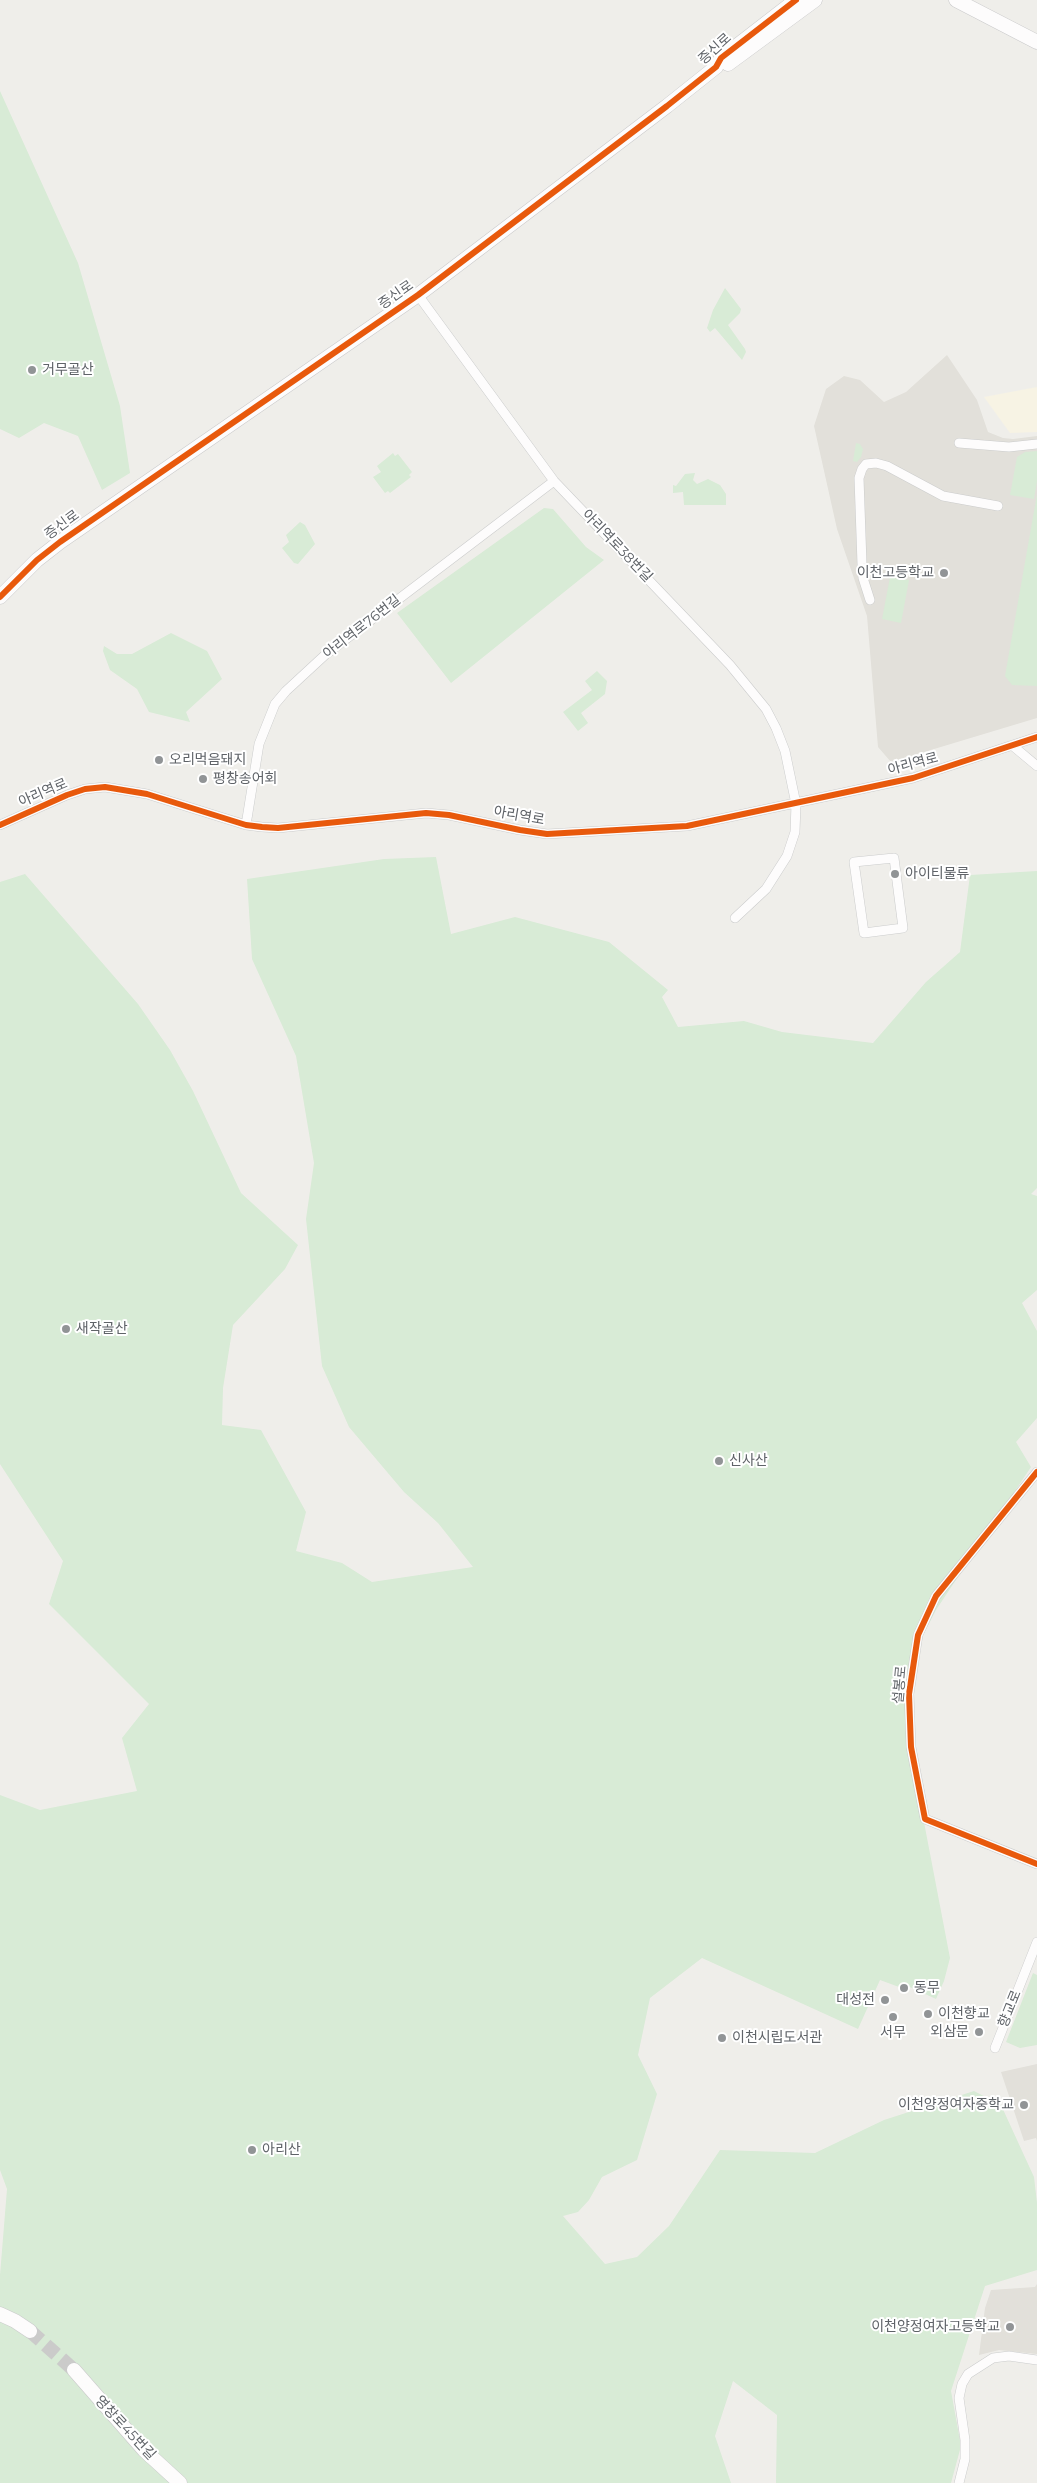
<!DOCTYPE html>
<meta charset="utf-8">
<style>
body{margin:0}
canvas{display:block;background:#efeeea}
</style>
<canvas width="1037" height="2483"></canvas>
<script>
const ctx = document.querySelector('canvas').getContext('2d');
ctx.lineJoin = 'round';
function fillPath(path, color) { ctx.fillStyle = color; ctx.fill(path, 'evenodd'); }
const poly = rows => new Path2D(rows.map(r => 'M' + r).join(''));
function strokePath(path, color, width, dash) { ctx.strokeStyle = color; ctx.lineWidth = width; ctx.lineCap = dash ? 'butt' : 'round'; ctx.setLineDash(dash || []); ctx.stroke(path); }
function write(font, color, halo, rows, align = 'center') {
  ctx.font = font + ' Montserrat,"Noto Sans KR",sans-serif'; ctx.lineWidth = 4; ctx.setLineDash([]); ctx.textBaseline = 'middle'; ctx.strokeStyle = halo; ctx.fillStyle = color; for (const [text, x, y, turn = 0] of rows) {
    ctx.save(); ctx.translate(x, y); ctx.rotate((+turn || 0) * Math.PI / 180); ctx.textAlign = isNaN(turn) ? turn : align; if (halo) ctx.strokeText(text, 0, 0); ctx.fillText(text, 0, 0); ctx.restore();
  }
}
fillPath(poly([
 [1037,387,1037,432,1010,433,984,397]
]), '#f7f3e4');
fillPath(poly([
 [947,355,977,400,988,432,1003,438,1013,439,1037,436,1037,718,891,762,878,747,867,616,837,529,814,426,826,389,844,376,860,380,884,402,906,392],
 [1037,2064,1037,2141,1036,2138,1024,2141,1001,2072],
 [1037,2284,1037,2354,999,2350,979,2355,985,2308,991,2290,1035,2287]
]), '#e2e0da');
fillPath(poly([
 [0,91,78,263,120,406,130,473,102,490,78,436,44,423,19,438,0,429],
 [725,288,741,309,740,313,728,325,745,349,746,352,742,360,715,328,710,332,707,328,713,310],
 [856,443,860,444,863,449,861,457,857,462,853,461],
 [1037,451,1037,481,1034,499,1010,495,1017,457,1025,452],
 [393,453,395,456,398,454,412,472,409,475,411,477,390,493,388,491,385,493,373,477,381,472,377,466],
 [695,473,693,480,697,484,708,479,720,485,726,494,726,505,684,505,683,492,673,493,673,485,676,486,685,474],
 [1037,494,1037,686,1012,685,1005,676],
 [544,508,553,509,586,547,604,560,451,683,397,613],
 [300,522,305,525,315,544,298,564,294,563,282,548,289,542,286,535],
 [890,577,909,580,901,623,882,619],
 [171,633,207,651,222,679,186,712,190,722,149,712,137,689,110,670,103,651,104,646,117,654,132,654],
 [597,671,607,681,605,694,581,713,588,723,578,731,563,712,592,690,585,681],
 [436,857,451,934,515,917,609,942,668,990,662,997,678,1027,744,1021,782,1032,873,1043,926,982,960,952,970,875,1037,871,1037,1188,1031,1194,1037,1196,1037,1290,1022,1303,1037,1331,1037,1418,1016,1442,1031,1467,936,1610,913,1655,910,1749,950,1958,944,1981,936,1999,901,1983,899,1987,880,1980,858,2029,702,1958,650,1998,638,2055,657,2094,637,2160,602,2177,589,2200,578,2212,563,2216,605,2264,637,2257,669,2226,720,2150,815,2153,884,2120,974,2091,1001,2105,1034,2177,1037,2203,1037,2270,985,2286,951,2391,961,2446,951,2483,776,2483,777,2415,733,2381,715,2436,731,2483,0,2483,0,2275,7,2189,0,2170,0,1795,40,1810,137,1791,122,1738,149,1704,49,1604,63,1561,0,1464,0,882,25,874,138,1004,170,1050,193,1091,241,1193,298,1245,285,1269,233,1325,223,1388,222,1425,261,1430,306,1512,296,1551,342,1563,372,1582,473,1567,438,1523,404,1492,349,1427,322,1366,306,1219,314,1163,296,1056,252,959,247,879,384,859],
 [1033,1973,1037,1975,1037,2045,1020,2048,1006,2042]
]), '#d8ebd6');
strokePath(poly([
 [30,2331,74,2370]
]), '#cbcbca', 14, [14, 7]);
const street = poly([
 [418,295,554,481,730,665,766,709,776,728,785,751,796,804,795,832,787,856,766,889,735,918],
 [959,443,1009,447,1037,444],
 [870,600,863,578,862,564,859,478,862,469,866,464,876,463,887,466,943,496,998,506],
 [1013,746,1037,766],
 [0,825,67,795,85,789,105,787,147,794,246,825,262,827,278,828,426,813,449,815,520,830,547,834,687,826,913,778,1037,737],
 [246,825,259,744,275,704,286,691,325,655,554,481],
 [894,858,903,928,864,933,854,862,894,858],
 [1037,1472,936,1596,918,1635,909,1694,911,1747,925,1819,1037,1864],
 [995,2048,1037,1942],
 [959,2483,965,2459,965,2440,959,2398,962,2384,968,2374,993,2358,1009,2356,1037,2360]
]);
const secondary = poly([
 [956,0,1037,42],
 [728,64,815,0],
 [0,597,37,560,60,542,418,295,667,106,716,67,721,58,796,0],
 [0,2314,15,2321,30,2331],
 [74,2370,144,2450,180,2483]
]);
strokePath(street, '#cbcccc', 10);
strokePath(secondary, '#cacacb', 15);
strokePath(street, '#fdfcfc', 9);
strokePath(secondary, '#fdfcfc', 14);
strokePath(poly([
 [0,597,37,560,60,542,418,295,667,106,716,67,721,58,796,0],
 [0,825,67,795,85,789,105,787,147,794,246,825,262,827,278,828,426,813,449,815,520,830,547,834,687,826,913,778,1037,737],
 [1037,1472,936,1596,918,1635,909,1694,911,1747,925,1819,1037,1864]
]), '#e8590c', 6);
for (const [x, y, r, color] of [
 [32,370,5,"#919496"],
 [944,573,5,"#919496"],
 [159,760,5,"#919496"],
 [203,779,5,"#919496"],
 [895,874,5,"#919496"],
 [66,1329,5,"#919496"],
 [719,1461,5,"#919496"],
 [904,1988,5,"#919496"],
 [885,2000,5,"#919496"],
 [928,2014,5,"#919496"],
 [893,2017,5,"#919496"],
 [979,2032,5,"#919496"],
 [722,2038,5,"#919496"],
 [1024,2105,5,"#919496"],
 [252,2150,5,"#919496"],
 [1010,2327,5,"#919496"]
]) { const dot = new Path2D(); dot.arc(x, y, r, 0, 2 * Math.PI); ctx.fillStyle = color; ctx.fill(dot); strokePath(dot, '#fff', 2); }
write('14px', '#5f6368', '#fff', [
 ["증신로",715,49,-42],
 ["증신로",396,295,-35],
 ["증신로",62,525,-36],
 ["아리역로38번길",617,546,46],
 ["아리역로76번길",362,627,-38],
 ["아리역로",913,764,-15],
 ["아리역로",43,793,-23],
 ["아리역로",519,816,10],
 ["설봉로",900,1685,-85],
 ["향교로",1010,2009,-68],
 ["영창로45번길",125,2428,47]
]);
write('14px', '#5f6368', '#fff', [
 ["거무골산",42,370],
 ["이천고등학교",934,573,"right"],
 ["오리먹음돼지",169,760],
 ["평창송어회",213,779],
 ["아이티물류",905,874],
 ["새작골산",76,1329],
 ["신사산",729,1461],
 ["동무",914,1988],
 ["대성전",875,2000,"right"],
 ["이천향교",938,2014],
 ["외삼문",969,2032,"right"],
 ["서무",893,2033,"center"],
 ["이천시립도서관",732,2038],
 ["이천양정여자중학교",1014,2105,"right"],
 ["아리산",262,2150],
 ["이천양정여자고등학교",1000,2327,"right"]
], 'left');
</script>
